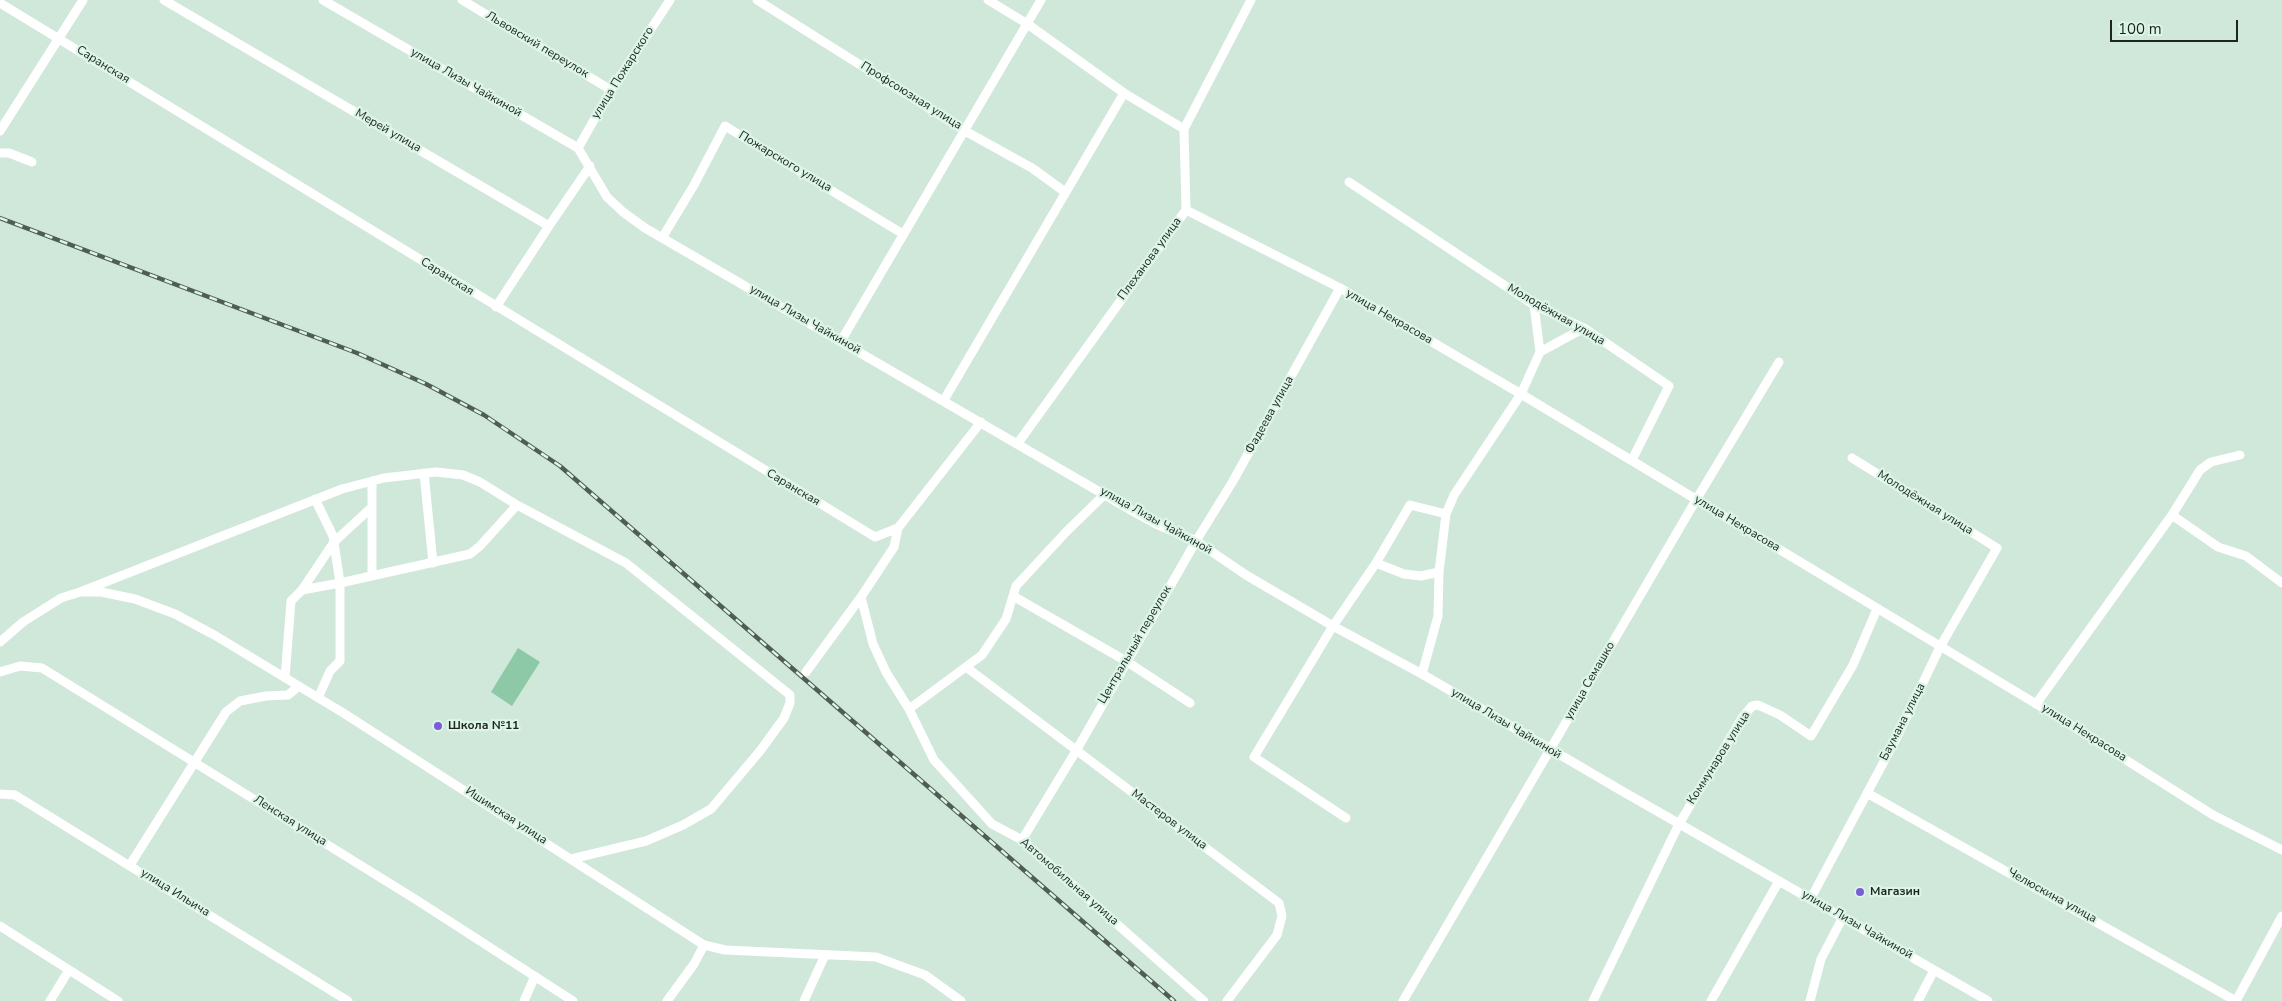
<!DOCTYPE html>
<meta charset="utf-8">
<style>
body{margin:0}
#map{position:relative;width:2282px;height:1001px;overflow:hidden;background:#cfe8d9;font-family:"Nunito Sans",sans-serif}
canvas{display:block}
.scale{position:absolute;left:2110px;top:20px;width:128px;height:22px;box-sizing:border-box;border:2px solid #1c2520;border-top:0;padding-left:6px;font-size:15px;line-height:18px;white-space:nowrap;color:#1c2520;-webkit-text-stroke:4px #dcf5e6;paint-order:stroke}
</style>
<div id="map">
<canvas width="2282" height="1001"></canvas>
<div class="scale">100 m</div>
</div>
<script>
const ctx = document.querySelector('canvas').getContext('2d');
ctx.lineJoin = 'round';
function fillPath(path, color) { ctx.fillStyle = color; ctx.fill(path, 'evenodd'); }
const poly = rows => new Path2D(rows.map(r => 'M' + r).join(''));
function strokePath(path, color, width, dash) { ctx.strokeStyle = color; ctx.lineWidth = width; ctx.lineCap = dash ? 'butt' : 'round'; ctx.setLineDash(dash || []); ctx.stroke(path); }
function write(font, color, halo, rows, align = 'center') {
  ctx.font = font + ' "Nunito Sans",sans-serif'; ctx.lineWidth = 4.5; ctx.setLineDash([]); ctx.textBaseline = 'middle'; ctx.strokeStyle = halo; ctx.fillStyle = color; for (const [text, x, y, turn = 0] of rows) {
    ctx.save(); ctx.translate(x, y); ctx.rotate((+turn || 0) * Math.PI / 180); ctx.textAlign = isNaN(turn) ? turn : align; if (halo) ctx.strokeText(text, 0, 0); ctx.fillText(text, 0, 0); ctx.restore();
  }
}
fillPath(poly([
 [518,648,540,662,512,706,491,692]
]), '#8dc9a7');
strokePath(poly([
 [164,0,549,226,590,166],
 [323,0,578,148,607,197,623,212,645,228,1129,509,1156,524,1196,541,1246,575,1333,626,1422,674,1622,791,1988,1001],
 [462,0,611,90],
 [757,0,965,131,1032,168,1065,192],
 [988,0,1026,23,1124,93,1184,129],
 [0,3,875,537,898,528],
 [0,131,83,0],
 [578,148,611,90,670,0],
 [0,153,9,153,32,162],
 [1349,182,1534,305,1584,328,1669,386,1632,460],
 [1186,210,1340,288,1521,394,2058,717,2213,815,2282,850],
 [662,238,694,185,725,126,903,234],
 [496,307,549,226],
 [841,341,1041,0],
 [1540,352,1584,328],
 [944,400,1124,93],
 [1018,443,1186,210,1184,129,1251,0],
 [424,473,433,563],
 [372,481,372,576],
 [2172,515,2218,547,2246,556,2282,583],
 [1376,563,1404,574,1421,576,1439,572],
 [302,590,334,542,372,507],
 [80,592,342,489,384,478,436,472,463,475,480,482,517,505,626,563,790,695,790,703,784,718,760,751,711,809,683,825,646,841,571,859],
 [1013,596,1126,661,1190,703],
 [861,597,873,644,886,672,909,709,934,760,992,824,1022,840,1204,1001],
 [0,642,23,622,61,598,80,592,101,592,135,599,175,614,216,636,345,714,704,945,725,950,876,957,925,975,961,1001],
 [966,667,1279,903,1282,916,1277,935,1227,1001],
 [0,672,20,666,42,668,415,899,573,1001],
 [806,672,861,597,894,547,898,528,981,422],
 [1422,674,1438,616,1439,572,1446,514,1454,495,1521,394,1540,352,1534,305],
 [285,678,291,601,302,590,340,583,333,536,315,499],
 [318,698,330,671,340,661,340,583,470,554,480,546,517,505],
 [2036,704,2172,515,2200,470,2211,462,2240,455],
 [909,709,982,655,1006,619,1016,586,1067,531,1105,494],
 [1867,793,2236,1001],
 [0,794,15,795,348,1001],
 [1346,818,1254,757,1333,626,1376,563,1410,505,1446,514],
 [1022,840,1076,751,1196,541,1233,481,1340,288],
 [130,865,226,712,240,701,266,696,288,695,299,686],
 [1811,898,1896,739,1940,647,1997,548,1852,458],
 [0,926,118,1001],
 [50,1001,69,970],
 [524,1001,535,976],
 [667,1001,694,964,704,945],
 [804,1001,825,955],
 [1403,1001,1696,500,1779,362],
 [1593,1001,1679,824,1742,718,1752,706,1758,705,1780,715,1811,736,1853,665,1877,609],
 [1711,1001,1779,881],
 [1810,1001,1821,959,1843,917],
 [1918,1001,1934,970],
 [2236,1001,2282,916]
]), '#fff', 9);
const rail = poly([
 [0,218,357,353,426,384,484,415,560,466,1174,1001]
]);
strokePath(rail, '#505d55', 4.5);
strokePath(rail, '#dcf5e6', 2.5, [8]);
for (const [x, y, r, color] of [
 [438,726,5,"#7a5dd8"],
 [1860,892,5,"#7a5dd8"]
]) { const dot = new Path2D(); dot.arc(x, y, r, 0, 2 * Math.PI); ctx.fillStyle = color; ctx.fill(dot); strokePath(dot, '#dcf5e6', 2); }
write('12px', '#1c2520', '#dcf5e6', [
 ["Львовский переулок",537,45,31],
 ["Саранская",103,65,32],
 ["улица Пожарского",623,73,-58],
 ["улица Лизы Чайкиной",466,83,30],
 ["Профсоюзная улица",911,96,32],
 ["Мерей улица",388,131,30],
 ["Пожарского улица",785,162,31],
 ["Плеханова улица",1150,259,-54],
 ["Саранская",447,277,32],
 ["Молодёжная улица",1556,315,30],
 ["улица Некрасова",1389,317,30],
 ["улица Лизы Чайкиной",805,320,30],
 ["Фадеева улица",1270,415,-61],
 ["Саранская",793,488,31],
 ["Молодёжная улица",1925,503,32],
 ["улица Лизы Чайкиной",1156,521,29],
 ["улица Некрасова",1737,524,31],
 ["Центральный переулок",1135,645,-60],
 ["улица Семашко",1590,681,-60],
 ["Баумана улица",1903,722,-63],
 ["улица Лизы Чайкиной",1506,724,31],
 ["улица Некрасова",2084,733,32],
 ["Коммунаров улица",1719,758,-58],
 ["Ишимская улица",506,816,33],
 ["Мастеров улица",1169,820,37],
 ["Ленская улица",290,821,32],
 ["Автомобильная улица",1069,882,41],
 ["улица Ильича",175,893,32],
 ["Челюскина улица",2052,896,29],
 ["улица Лизы Чайкиной",1857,925,30]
]);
write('bold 12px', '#1c2520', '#dcf5e6', [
 ["Школа №11",448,726],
 ["Магазин",1870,892]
], 'left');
</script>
